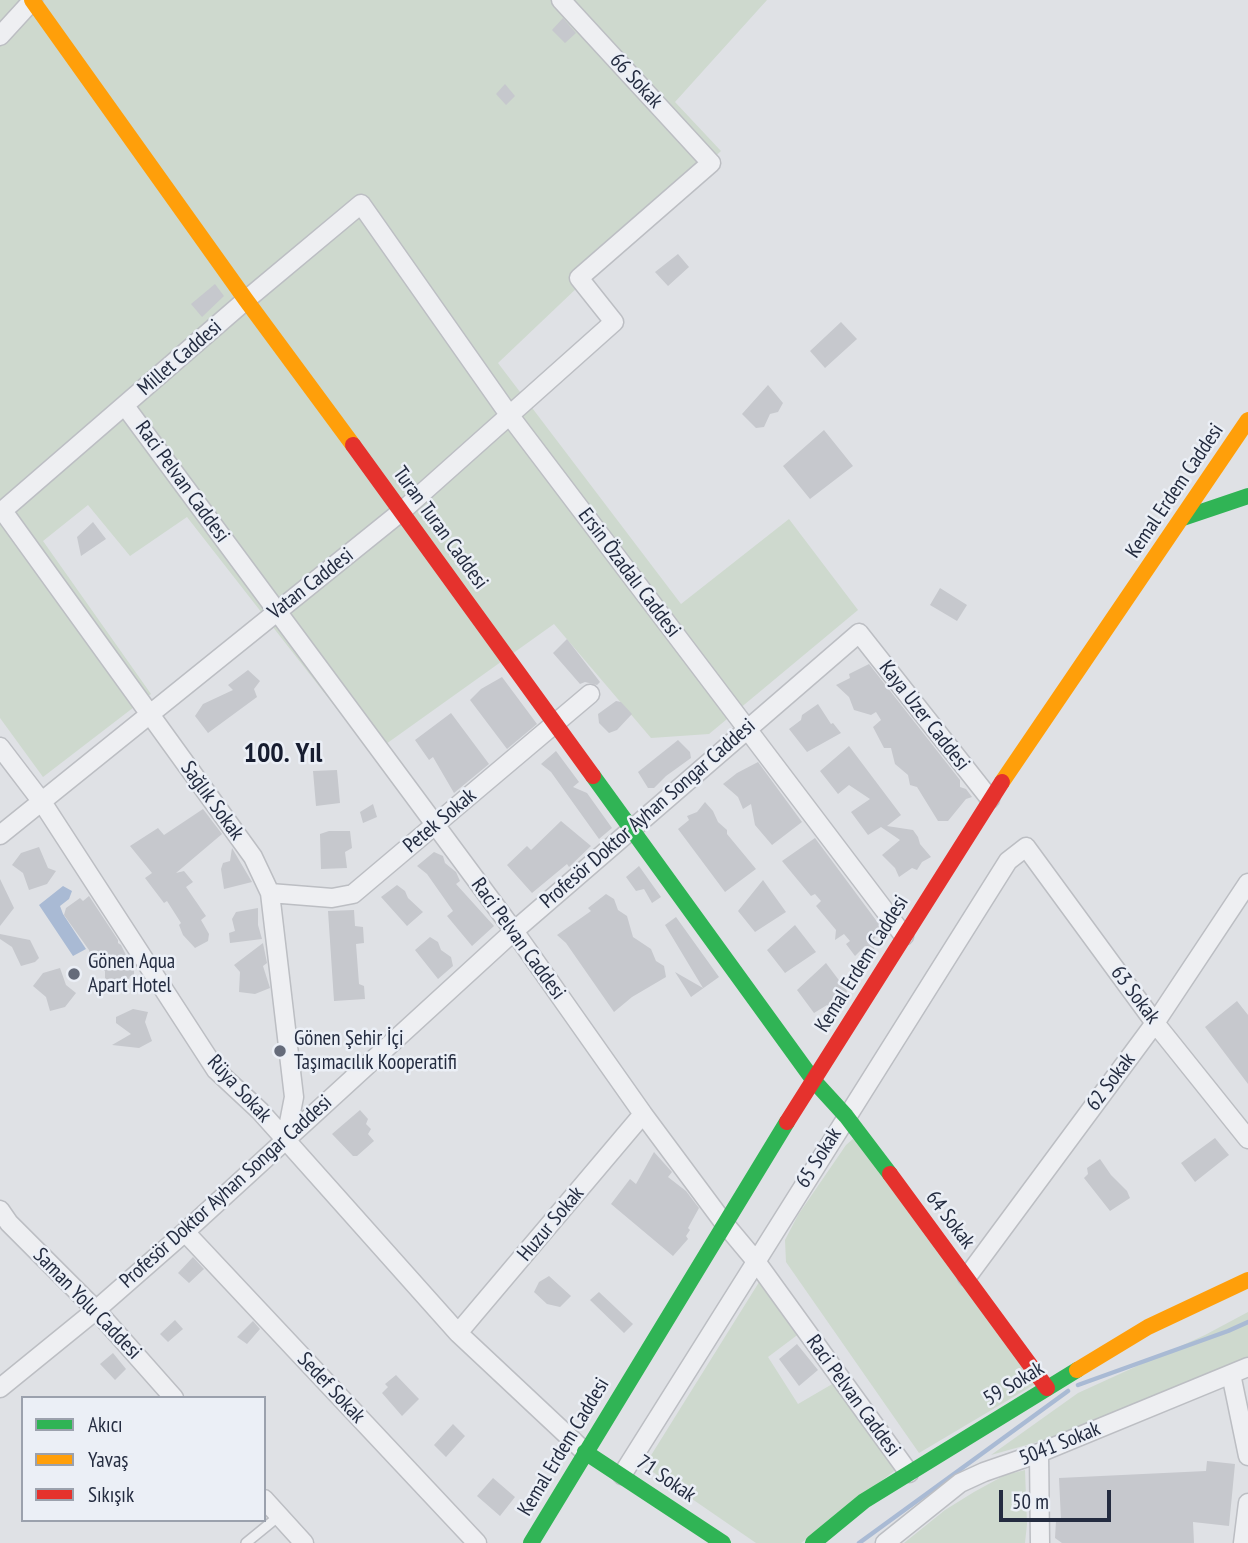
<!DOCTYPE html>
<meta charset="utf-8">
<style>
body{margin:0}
#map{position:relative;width:1248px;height:1543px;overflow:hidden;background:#dfe1e5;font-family:"PT Sans Narrow",sans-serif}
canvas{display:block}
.legend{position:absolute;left:21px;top:1396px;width:245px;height:126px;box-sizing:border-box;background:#ebeff6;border:2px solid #9ba1ad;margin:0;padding:9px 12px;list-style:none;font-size:21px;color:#242c40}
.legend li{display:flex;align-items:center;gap:14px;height:35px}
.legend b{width:35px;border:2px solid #9ba1ad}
.scale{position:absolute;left:999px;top:1490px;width:112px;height:32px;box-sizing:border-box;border:4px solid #242c40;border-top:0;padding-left:9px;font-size:21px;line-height:24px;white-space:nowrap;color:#242c40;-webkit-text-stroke:5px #ebeff6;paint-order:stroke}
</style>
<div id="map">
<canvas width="1248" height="1543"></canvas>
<ul class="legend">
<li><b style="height:9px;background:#30b455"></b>Akıcı</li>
<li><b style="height:9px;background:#ff9f0a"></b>Yavaş</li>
<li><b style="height:9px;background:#e5322d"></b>Sıkışık</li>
</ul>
<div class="scale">50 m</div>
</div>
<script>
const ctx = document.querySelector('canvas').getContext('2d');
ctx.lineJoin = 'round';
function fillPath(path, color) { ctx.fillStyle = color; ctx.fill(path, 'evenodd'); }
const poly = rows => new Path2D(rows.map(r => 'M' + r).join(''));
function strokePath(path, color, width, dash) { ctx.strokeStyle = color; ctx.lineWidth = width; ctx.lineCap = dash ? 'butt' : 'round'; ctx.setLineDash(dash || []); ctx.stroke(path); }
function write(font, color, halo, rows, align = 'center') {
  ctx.font = font + ' "PT Sans Narrow",sans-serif'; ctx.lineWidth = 5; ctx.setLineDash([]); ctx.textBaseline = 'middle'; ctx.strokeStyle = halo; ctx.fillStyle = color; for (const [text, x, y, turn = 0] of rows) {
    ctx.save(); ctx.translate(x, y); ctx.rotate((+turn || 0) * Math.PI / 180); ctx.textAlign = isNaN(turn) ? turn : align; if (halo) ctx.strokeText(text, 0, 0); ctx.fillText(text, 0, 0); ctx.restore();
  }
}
fillPath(poly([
 [0,0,767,0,675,102,721,151,498,363,681,604,789,519,858,610,709,734,651,738,554,624,372,754,187,517,130,556,88,505,43,541,151,694,43,777,0,718],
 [854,1138,1037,1383,919,1453,786,1262,785,1240,798,1215,846,1145],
 [761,1279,800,1333,768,1357,798,1404,834,1383,898,1468,801,1543,756,1543,650,1470,650,1457],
 [1248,1312,1248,1359,1073,1432,991,1455,1078,1393,1205,1335],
 [1025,1470,1027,1524,1025,1543,904,1543,945,1510,974,1492,1005,1475]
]), '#ced9ce');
fillPath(poly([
 [63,886,72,891,69,899,60,906,63,914,86,949,73,956,39,905]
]), '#a9bad4');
strokePath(poly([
 [1078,1385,1228,1331,1248,1322],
 [859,1543,1068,1391]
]), '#a9bad4', 4.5);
fillPath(poly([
 [563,18,576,33,565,43,552,30],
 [505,84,515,96,506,105,496,94],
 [678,254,689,267,668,286,655,272],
 [215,284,224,296,202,317,191,304],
 [841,322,857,339,825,368,810,351],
 [768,385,783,403,778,412,770,414,764,427,756,428,742,414],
 [824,430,853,466,810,499,783,466],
 [93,522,106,539,81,556,77,537],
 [940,588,967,605,957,621,930,605],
 [567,639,600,682,597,685,585,682,580,684,553,653],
 [869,664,960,780,960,787,966,789,972,797,966,799,948,821,938,821,917,787,910,785,908,775,895,764,891,748,884,748,873,727,881,720,876,712,871,715,854,710,849,697,836,685,850,678,849,674],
 [248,670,260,681,254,689,257,697,208,733,195,716,203,704,233,690,228,685],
 [502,677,537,724,507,749,470,700,481,689],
 [616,701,621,702,632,714,617,730,609,733,599,723,598,714],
 [818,704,831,724,833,723,841,733,807,752,789,729,801,720,802,715],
 [451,713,489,764,454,793,433,757,429,760,415,740],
 [678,740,690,752,691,758,666,776,654,788,648,788,638,772],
 [849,746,901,815,887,826,913,830,918,837,920,844,931,857,922,862,917,870,912,868,899,877,895,868,882,855,900,840,881,827,868,835,851,812,870,799,849,785,838,794,820,771],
 [556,751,579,782,573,787,587,793,612,828,599,839,551,772,541,764],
 [758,762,802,822,772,845,755,825,751,804,743,809,738,797,723,784,737,773],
 [337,770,340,803,316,806,313,771],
 [705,802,713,811,718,822,727,830,727,834,756,869,725,892,678,829,689,820,687,816,697,812],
 [373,804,377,817,363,823,360,812],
 [203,809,222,834,176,873,184,871,193,882,186,887,206,916,201,920,209,934,208,941,195,948,183,935,179,925,181,923,167,901,164,903,145,878,152,873,130,846,158,828,164,835],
 [561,821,591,846,569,867,567,864,532,893,507,865,527,846,531,850],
 [329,831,350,831,352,848,345,852,347,868,321,869,320,834],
 [815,838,884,931,872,940,875,952,872,955,865,946,855,956,846,944,850,941,844,934,835,940,836,930,816,906,821,901,815,894,811,896,782,861],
 [39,847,48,868,56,871,47,884,29,890,23,873,12,865,21,853],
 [232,848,252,882,224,889,221,869,223,863,230,861],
 [434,852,443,856,445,863,456,872,460,881,456,884,494,926,472,946,447,916,453,911,427,874,417,866],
 [639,866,661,897,652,903,644,889,636,891,626,877],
 [0,879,14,908,0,926],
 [763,880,786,912,755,932,738,911],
 [397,885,405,891,408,898,423,912,407,926,381,897],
 [606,894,614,899,618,910,627,916,633,937,651,949,656,961,664,966,666,977,632,997,614,1012,566,943,557,935,591,911,588,908],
 [89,896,118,940,118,943,121,945,127,957,134,965,134,976,130,976,128,983,112,983,105,978,105,971,92,963,89,950,64,915,66,908,80,898,83,901],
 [258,908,258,925,262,939,230,943,229,933,235,931,232,919,236,912],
 [354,910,355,926,363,927,364,943,356,944,359,984,364,986,365,999,334,1001,328,911],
 [676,917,719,977,691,997,675,972,703,988,665,925],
 [795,925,816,952,785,973,767,950],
 [0,934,30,940,39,958,35,962,21,966,12,947,0,939],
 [430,937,438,942,441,950,451,957,453,966,438,979,415,950],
 [263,943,267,963,263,966,270,988,255,994,239,992,240,972,234,965],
 [826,963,847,991,846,995,830,1008,827,1005,814,1013,797,990],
 [60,968,66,985,76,993,65,1007,50,1011,46,997,33,986,43,973],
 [1237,1001,1248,1015,1248,1084,1205,1027],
 [133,1009,148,1012,145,1022,152,1041,139,1048,112,1045,131,1034,116,1023,116,1017],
 [360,1110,368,1119,366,1124,371,1129,368,1134,374,1141,357,1156,353,1156,332,1134],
 [1215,1138,1229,1155,1195,1182,1181,1163],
 [654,1152,672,1172,668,1177,686,1191,699,1208,688,1228,690,1230,686,1236,688,1239,673,1256,611,1204,630,1179,636,1184],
 [1100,1159,1111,1175,1127,1191,1130,1198,1110,1211,1084,1178,1088,1174,1087,1168],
 [193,1257,204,1269,189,1283,178,1273],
 [549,1276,571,1296,560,1307,547,1304,534,1292,539,1282],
 [599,1292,633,1324,624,1333,590,1300],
 [175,1320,183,1329,168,1342,160,1334],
 [253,1321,260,1329,247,1344,237,1337],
 [797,1344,818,1370,799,1386,779,1359],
 [113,1353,126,1369,115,1380,100,1364],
 [396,1375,419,1399,402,1416,382,1393,388,1387,385,1384],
 [453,1424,465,1436,446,1457,434,1445],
 [1207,1461,1235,1464,1229,1526,1193,1522,1194,1543,1062,1543,1055,1538,1056,1521,1061,1520,1059,1478,1206,1471],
 [493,1478,515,1497,500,1516,477,1496]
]), '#c6c8cd');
const lane = poly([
 [246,1543,279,1516]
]);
const street = poly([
 [0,36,33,0],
 [125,406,514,931,643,1114,724,1223,755,1260,909,1473],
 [3,511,253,857,270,893,294,1097,286,1138],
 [0,513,246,300,361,204,510,416,904,936],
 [0,747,42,802,216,1070,260,1111,458,1333,585,1452],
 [0,835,402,511,614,322,579,278,711,163,561,0],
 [270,893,332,898,353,894,590,694],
 [0,1210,9,1223,96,1310,174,1398],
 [185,1232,477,1543],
 [967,1277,1155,1023,1248,883],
 [458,1333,643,1114],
 [1231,1374,1248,1456],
 [0,1388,96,1310,185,1232,514,931,859,633,990,799],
 [1039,1453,1040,1543],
 [622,1475,1008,861,1026,847,1155,1023,1248,1139],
 [264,1499,304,1543],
 [885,1543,960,1483,984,1472,1039,1453,1248,1367],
 [1243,1543,1248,1503]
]);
strokePath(lane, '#bcbec3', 12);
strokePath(street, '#bcbec3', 21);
strokePath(lane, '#eeeff2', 9);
strokePath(street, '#eeeff2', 18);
strokePath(poly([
 [1183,518,1248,496],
 [593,776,814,1081,846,1116,890,1174],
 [585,1452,723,1543],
 [531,1543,787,1122],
 [813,1543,864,1501,1077,1370]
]), '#30b455', 16);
strokePath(poly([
 [32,0,246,300,353,445],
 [1002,782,1248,420],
 [1077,1370,1148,1327,1248,1280]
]), '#ff9f0a', 16);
strokePath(poly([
 [353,445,593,776],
 [787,1122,1002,782],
 [890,1174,1047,1388]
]), '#e5322d', 16);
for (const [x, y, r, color] of [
 [74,974,7,"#656b7a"],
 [280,1051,7,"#656b7a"]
]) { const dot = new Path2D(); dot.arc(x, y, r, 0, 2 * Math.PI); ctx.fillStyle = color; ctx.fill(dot); strokePath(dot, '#ebeff6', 2.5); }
write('21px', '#242c40', '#ebeff6', [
 ["66 Sokak",636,81,47],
 ["Millet Caddesi",180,358,-41],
 ["Raci Pelvan Caddesi",182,482,54],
 ["Kemal Erdem Caddesi",1175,491,-56],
 ["Turan Turan Caddesi",440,528,54],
 ["Ersin Özadalı Caddesi",629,573,53],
 ["Vatan Caddesi",311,584,-38],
 ["Kaya Uzer Caddesi",924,716,52],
 ["Sağlık Sokak",212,801,54],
 ["Profesör Doktor Ayhan Songar Caddesi",648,814,-41],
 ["Petek Sokak",440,821,-40],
 ["Raci Pelvan Caddesi",518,939,54],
 ["Kemal Erdem Caddesi",862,964,-58],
 ["63 Sokak",1135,995,53],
 ["62 Sokak",1111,1082,-53],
 ["Rüya Sokak",239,1089,47],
 ["65 Sokak",819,1158,-58],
 ["Profesör Doktor Ayhan Songar Caddesi",226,1192,-42],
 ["64 Sokak",950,1220,53],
 ["Huzur Sokak",551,1224,-50],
 ["Saman Yolu Caddesi",87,1304,46],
 ["59 Sokak",1014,1384,-31],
 ["Sedef Sokak",331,1388,47],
 ["Raci Pelvan Caddesi",853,1396,54],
 ["5041 Sokak",1060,1444,-22],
 ["Kemal Erdem Caddesi",564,1447,-59],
 ["71 Sokak",666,1479,34]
]);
write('21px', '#242c40', '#ebeff6', [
 ["Gönen Aqua",88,962],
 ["Apart Hotel",88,986],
 ["Gönen Şehir İçi",294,1039],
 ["Taşımacılık Kooperatifi",294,1063]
], 'left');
write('bold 28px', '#171d30', '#ebeff6', [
 ["100. Yıl",283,754]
]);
</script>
